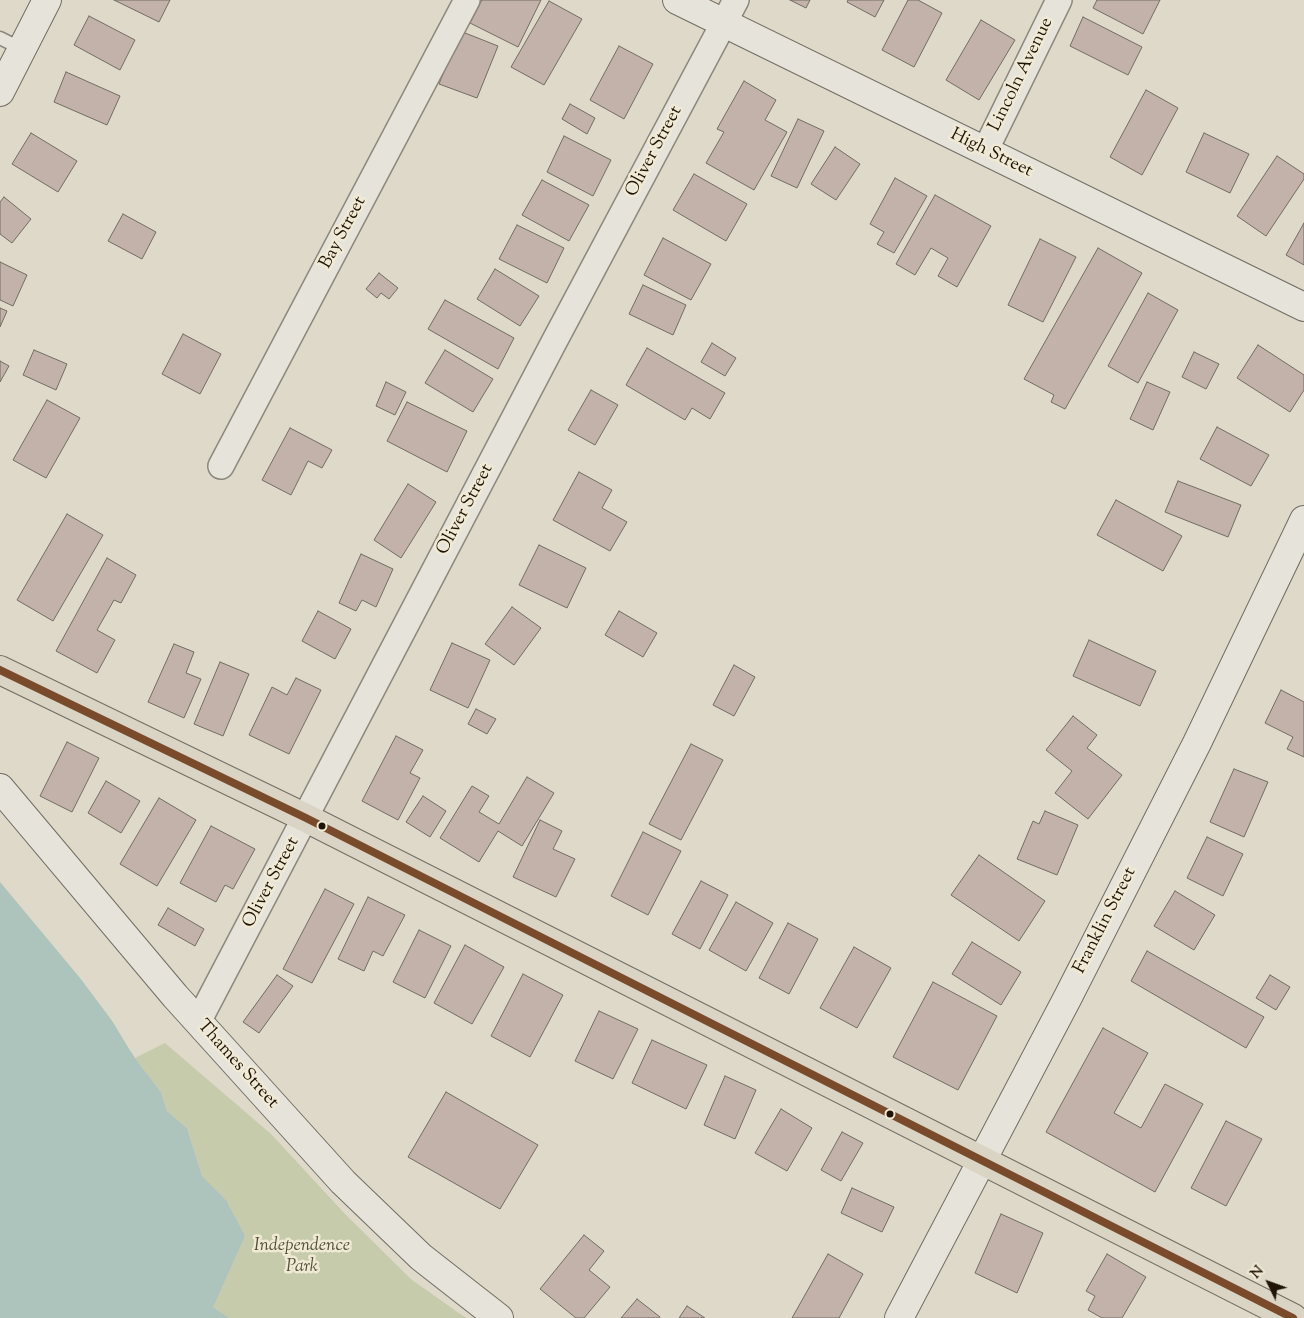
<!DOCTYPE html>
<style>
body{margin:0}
#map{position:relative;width:1304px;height:1318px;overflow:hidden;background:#ded9c8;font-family:"Sorts Mill Goudy",serif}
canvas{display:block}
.north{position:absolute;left:1244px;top:1258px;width:50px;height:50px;-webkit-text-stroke:4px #f0ead5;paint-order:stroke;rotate:312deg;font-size:14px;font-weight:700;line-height:20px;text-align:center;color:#201308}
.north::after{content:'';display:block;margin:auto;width:18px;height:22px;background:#201308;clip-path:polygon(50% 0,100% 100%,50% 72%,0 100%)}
</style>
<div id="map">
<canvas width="1304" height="1318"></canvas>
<div class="north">N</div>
</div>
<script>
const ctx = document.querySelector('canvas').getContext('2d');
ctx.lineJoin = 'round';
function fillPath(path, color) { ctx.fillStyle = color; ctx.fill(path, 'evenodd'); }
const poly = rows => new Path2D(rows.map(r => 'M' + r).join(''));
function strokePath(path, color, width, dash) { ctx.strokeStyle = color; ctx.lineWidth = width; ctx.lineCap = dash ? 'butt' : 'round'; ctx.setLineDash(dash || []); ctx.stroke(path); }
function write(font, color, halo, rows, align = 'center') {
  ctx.font = font + ' "Sorts Mill Goudy",serif'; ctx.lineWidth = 5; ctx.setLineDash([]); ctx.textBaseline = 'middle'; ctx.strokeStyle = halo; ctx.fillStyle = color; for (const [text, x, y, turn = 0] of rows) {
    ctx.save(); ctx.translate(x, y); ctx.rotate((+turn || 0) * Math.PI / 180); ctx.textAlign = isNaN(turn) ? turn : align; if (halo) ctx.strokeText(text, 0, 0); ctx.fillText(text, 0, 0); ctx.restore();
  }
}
fillPath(poly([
 [165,1043,271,1134,346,1215,412,1280,466,1318,230,1318,213,1307,226,1200,202,1177,187,1128,167,1111,161,1092,135,1058]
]), '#c6ccab');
fillPath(poly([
 [0,863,77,963,135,1058,161,1092,167,1111,187,1128,202,1176,226,1200,245,1236,213,1307,230,1318,0,1318]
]), '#adc4bc');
fillPath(poly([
 [0,861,41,908,79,962,131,1046,131,1052,113,1022,80,978,0,882]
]), '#ded9c8');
const building = poly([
 [114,0,170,0,159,22,114,0],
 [482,0,541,0,518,47,470,23,482,0],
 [790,0,810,0,806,8,790,0],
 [848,0,884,0,875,17,847,2,848,0],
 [908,0,918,0,942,13,914,67,882,50,908,0],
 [1097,0,1160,0,1143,34,1093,8,1097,0],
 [549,1,582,19,544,85,511,67,549,1],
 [89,16,135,40,120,70,74,45,89,16],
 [1083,17,1142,47,1128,75,1070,46,1083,17],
 [981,20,1015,40,979,100,946,80,981,20],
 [460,31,498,46,477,98,439,84,460,31],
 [619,46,653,64,624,119,590,100,619,46],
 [66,72,120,96,107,125,54,102,66,72],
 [744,81,776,100,765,120,787,132,754,190,706,163,724,132,717,129,744,81],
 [1146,90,1178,108,1142,175,1110,157,1146,90],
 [570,104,595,118,587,134,562,119,570,104],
 [798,119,824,131,797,188,771,176,798,119],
 [31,133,77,161,58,192,12,164,31,133],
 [1204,133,1249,154,1230,193,1186,172,1204,133],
 [564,136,611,160,593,196,547,172,564,136],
 [835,147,860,164,836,200,811,184,835,147],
 [1277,156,1304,174,1304,179,1266,236,1237,216,1277,156],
 [694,174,747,204,726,241,673,210,694,174],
 [895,178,927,196,894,253,877,244,884,232,870,224,895,178],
 [542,180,589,205,569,241,522,215,542,180],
 [935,195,991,226,957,287,938,276,948,258,931,248,915,275,896,264,935,195],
 [4,197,31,219,12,243,0,234,0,202,4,197],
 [123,214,156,232,142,259,108,241,123,214],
 [1304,223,1304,265,1286,255,1304,223],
 [517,225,564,248,547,283,499,259,517,225],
 [663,238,711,264,691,300,644,275,663,238],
 [1040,239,1076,257,1043,322,1008,305,1040,239],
 [1098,248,1142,273,1065,409,1051,402,1054,395,1024,379,1098,248],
 [0,262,27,275,13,306,0,300,0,262],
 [495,269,539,296,520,326,477,299,495,269],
 [379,273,398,288,389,299,381,293,377,298,366,289,379,273],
 [643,285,686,305,673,335,629,314,643,285],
 [1148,293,1178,310,1138,383,1108,366,1148,293],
 [445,300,514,338,498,369,428,329,445,300],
 [0,308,7,311,0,327,0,308],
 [183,334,221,354,200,394,162,374,183,334],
 [712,343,736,358,725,376,701,362,712,343],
 [1258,345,1304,375,1304,390,1290,412,1237,378,1258,345],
 [647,348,725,393,710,419,692,408,685,420,626,385,647,348],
 [34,350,67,364,56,390,23,375,34,350],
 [445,350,493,379,473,412,425,383,445,350],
 [1194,352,1219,364,1206,389,1182,377,1194,352],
 [0,361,9,366,0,382,0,361],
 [386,382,406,392,395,415,376,406,386,382],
 [1147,382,1170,392,1153,430,1130,419,1147,382],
 [591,390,618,405,595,445,568,430,591,390],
 [47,400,80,418,46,478,13,460,47,400],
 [407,402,467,431,447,472,387,441,407,402],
 [1217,427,1269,455,1251,486,1200,459,1217,427],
 [290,428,332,450,322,468,308,461,291,495,262,480,290,428],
 [579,472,612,490,602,508,627,522,610,551,553,520,579,472],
 [1178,481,1241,505,1228,537,1165,512,1178,481],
 [408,484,436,502,401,558,374,540,408,484],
 [1116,500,1182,536,1163,571,1097,535,1116,500],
 [67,514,103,535,53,621,17,600,67,514],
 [539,545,586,568,567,608,519,585,539,545],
 [361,554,393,569,376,607,362,600,356,611,339,603,361,554],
 [107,558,136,575,121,603,114,600,97,630,115,640,97,673,56,651,107,558],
 [512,607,541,628,514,665,485,644,512,607],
 [318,611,351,629,335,659,302,641,318,611],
 [619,611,657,633,643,657,605,635,619,611],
 [1089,640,1156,671,1140,706,1073,676,1089,640],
 [452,643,490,660,468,708,430,690,452,643],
 [174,644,194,652,186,673,201,679,184,718,148,702,174,644],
 [220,662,249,674,223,736,194,724,220,662],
 [734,665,755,677,734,716,713,705,734,665],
 [296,678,321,690,289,754,249,735,272,687,287,695,296,678],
 [1281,690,1304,702,1304,757,1287,749,1293,737,1265,723,1281,690],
 [476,709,496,719,487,734,468,724,476,709],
 [1073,716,1097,735,1087,748,1122,775,1088,819,1055,793,1072,771,1046,750,1073,716],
 [396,736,423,750,410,773,420,778,398,820,362,801,396,736],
 [67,742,99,758,72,812,40,796,67,742],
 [691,744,723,760,681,840,649,824,691,744],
 [1234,769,1268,782,1244,837,1210,822,1234,769],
 [527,777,554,793,522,846,498,831,479,862,440,838,472,786,489,796,479,812,499,824,527,777],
 [106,781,140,801,121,833,88,813,106,781],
 [423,796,446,811,430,837,406,822,423,796],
 [159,798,196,820,157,886,120,864,159,798],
 [1045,811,1078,825,1057,875,1017,859,1033,821,1039,824,1045,811],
 [540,820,562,831,553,849,575,859,556,897,513,877,540,820],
 [211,826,255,849,233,889,225,885,216,902,180,883,211,826],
 [643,832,681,851,648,915,611,896,643,832],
 [1207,837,1243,854,1223,896,1187,878,1207,837],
 [979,855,1045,901,1019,941,951,895,979,855],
 [701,881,728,895,700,949,672,934,701,881],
 [325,889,354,904,312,983,283,969,325,889],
 [1175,891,1215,915,1194,950,1154,926,1175,891],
 [368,897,405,915,383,956,373,951,364,971,338,959,368,897],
 [736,902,773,923,746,971,709,950,736,902],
 [168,908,204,929,195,946,158,925,168,908],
 [788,923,818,939,789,994,759,978,788,923],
 [419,930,451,946,425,998,393,982,419,930],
 [972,942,1021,972,1001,1005,952,974,972,942],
 [465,945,504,967,472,1024,434,1003,465,945],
 [854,947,891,968,857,1028,820,1008,854,947],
 [1147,951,1264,1017,1246,1048,1131,981,1147,951],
 [523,974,563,995,530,1057,491,1036,523,974],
 [277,975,293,986,259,1033,243,1022,277,975],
 [1270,975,1290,987,1276,1010,1256,998,1270,975],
 [933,982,997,1016,958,1090,893,1057,933,982],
 [599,1011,638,1029,613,1079,575,1061,599,1011],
 [1103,1028,1148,1053,1114,1113,1141,1128,1165,1084,1203,1104,1155,1192,1046,1132,1103,1028],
 [652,1040,707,1065,686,1109,632,1083,652,1040],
 [725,1076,756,1090,735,1139,704,1125,725,1076],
 [446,1092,538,1145,500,1209,408,1157,446,1092],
 [781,1109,812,1128,787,1171,755,1153,781,1109],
 [1226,1121,1262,1139,1226,1206,1191,1188,1226,1121],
 [842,1132,863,1143,841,1181,821,1170,842,1132],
 [852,1188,894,1207,882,1232,841,1213,852,1188],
 [1001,1214,1043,1233,1017,1293,975,1273,1001,1214],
 [584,1235,604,1251,589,1270,610,1287,584,1318,576,1318,540,1289,584,1235],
 [828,1254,863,1274,839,1318,792,1318,828,1254],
 [1107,1254,1146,1277,1122,1318,1102,1318,1088,1310,1095,1296,1086,1291,1107,1254],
 [637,1299,660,1317,659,1318,621,1318,637,1299],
 [687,1306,705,1318,679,1318,687,1306]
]);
fillPath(building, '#c3b2a9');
strokePath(building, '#716d63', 1);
const lane = poly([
 [0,38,22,49]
]);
const street = poly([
 [985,151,1059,0],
 [221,466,467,0],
 [198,1022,554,342,736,0]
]);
const secondary = poly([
 [677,0,1304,307],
 [0,92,47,0],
 [0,788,175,996,343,1182,421,1257,499,1318],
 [899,1318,1068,997,1197,743,1304,520]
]);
const primary = poly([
 [0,670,306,818,1293,1318]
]);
strokePath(lane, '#8c887d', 15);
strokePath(street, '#8c887d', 28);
strokePath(secondary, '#716d63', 30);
strokePath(primary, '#716d63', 30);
strokePath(lane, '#e6e3db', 12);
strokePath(street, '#e6e3db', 25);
strokePath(secondary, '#e6e3db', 28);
strokePath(primary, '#dad4c5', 28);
strokePath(poly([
 [0,670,306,818,1293,1318]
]), '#7a4b2a', 8);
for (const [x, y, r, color] of [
 [322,826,4.5,"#201308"],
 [890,1114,4.5,"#201308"]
]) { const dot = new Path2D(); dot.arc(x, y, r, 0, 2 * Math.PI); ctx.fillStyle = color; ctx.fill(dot); strokePath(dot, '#f0ead5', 2); }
write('18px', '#201308', '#f0ead5', [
 ["Lincoln Avenue",1022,75,-64],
 ["Oliver Street",655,152,-62],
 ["High Street",991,154,26],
 ["Bay Street",344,233,-62],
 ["Oliver Street",466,510,-62],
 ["Oliver Street",272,883,-62],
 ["Franklin Street",1106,921,-63],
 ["Thames Street",237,1065,48]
]);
write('italic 18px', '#535039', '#f0ead5', [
 ["Independence",302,1247],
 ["Park",302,1268]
]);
</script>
